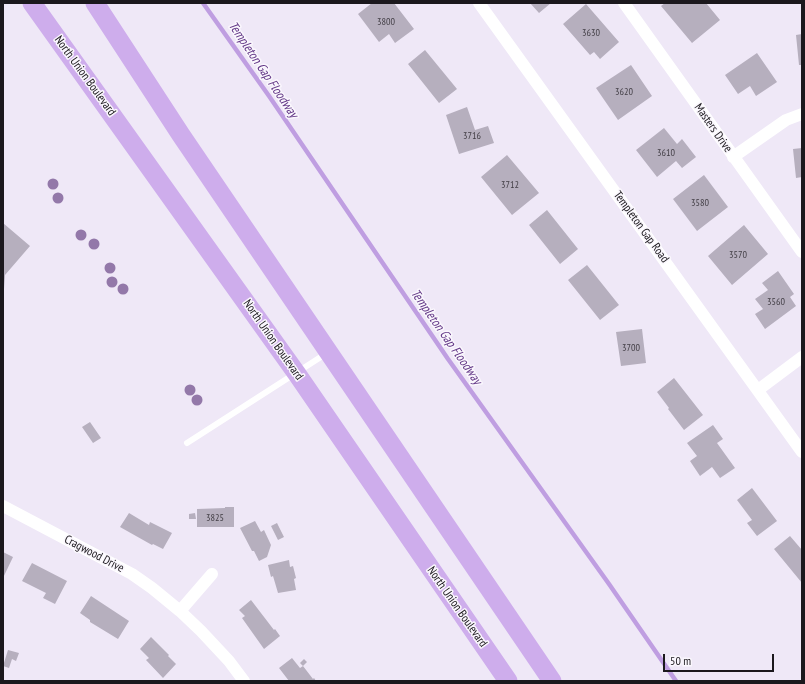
<!DOCTYPE html>
<style>
body{margin:0}
#map{position:relative;width:805px;height:684px;overflow:hidden;background:#efe8f7;font-family:"PT Sans Narrow",sans-serif}
canvas{display:block}
.frame{position:absolute;inset:0;border:4px solid #1b181d;pointer-events:none}
.scale{position:absolute;left:663px;top:654px;width:111px;height:18px;box-sizing:border-box;border:2px solid #1b181d;border-top:0;padding-left:5px;font-size:12px;line-height:14px;white-space:nowrap;color:#1b181d;-webkit-text-stroke:3px #faf7fd;paint-order:stroke}
</style>
<div id="map">
<canvas width="805" height="684"></canvas>
<div class="frame"></div>
<div class="scale">50 m</div>
</div>
<script>
const ctx = document.querySelector('canvas').getContext('2d');
ctx.lineJoin = 'round';
const poly = rows => new Path2D(rows.map(r => 'M' + r).join(''));
function strokePath(path, color, width, dash) { ctx.strokeStyle = color; ctx.lineWidth = width; ctx.lineCap = dash ? 'butt' : 'round'; ctx.setLineDash(dash || []); ctx.stroke(path); }
function fillPath(path, color) { ctx.fillStyle = color; ctx.fill(path, 'evenodd'); }
function write(font, color, halo, rows, align = 'center') {
  ctx.font = font + ' "PT Sans Narrow",sans-serif'; ctx.lineWidth = 3; ctx.setLineDash([]); ctx.textBaseline = 'middle'; ctx.strokeStyle = halo; ctx.fillStyle = color; for (const [text, x, y, turn = 0] of rows) {
    ctx.save(); ctx.translate(x, y); ctx.rotate((+turn || 0) * Math.PI / 180); ctx.textAlign = isNaN(turn) ? turn : align; if (halo) ctx.strokeText(text, 0, 0); ctx.fillText(text, 0, 0); ctx.restore();
  }
}
strokePath(poly([
 [203,3,269,96,448,359,609,584,676,681]
]), '#bf9ee1', 4.5);
fillPath(poly([
 [372,3,394,3,414,29,395,43,389,34,379,42,358,14],
 [530,3,551,3,539,13],
 [665,3,706,3,720,20,692,43,661,6],
 [586,4,619,42,600,59,594,52,590,55,563,24],
 [802,34,802,65,799,65,796,35],
 [425,50,457,89,439,103,408,64],
 [757,53,777,82,756,96,750,86,738,94,725,75],
 [631,65,652,96,618,120,596,88],
 [467,107,475,130,488,126,494,143,459,154,446,115],
 [664,128,677,144,682,139,696,157,682,168,676,161,657,177,636,150],
 [802,148,802,177,796,178,793,149],
 [507,155,539,193,512,215,481,177],
 [704,175,728,207,697,231,673,199],
 [547,210,578,249,560,264,529,225],
 [3,223,30,246,5,275,4,289,3,288],
 [744,225,768,254,732,285,708,256],
 [587,265,619,305,600,320,568,280],
 [778,271,794,294,790,297,796,306,765,329,755,314,763,309,755,299,768,290,762,283],
 [642,329,646,363,621,366,616,332],
 [674,378,703,415,684,430,668,409,669,408,657,392],
 [90,422,101,438,93,443,82,427],
 [713,425,723,439,717,443,735,468,720,478,712,467,700,476,690,461,697,456,687,443],
 [752,488,777,521,757,536,747,523,752,520,737,500],
 [225,507,234,507,234,527,197,527,197,509,225,508],
 [129,513,149,525,150,522,172,533,163,549,153,544,152,545,120,527],
 [195,513,196,519,189,519,189,514],
 [255,521,261,532,264,530,271,545,267,557,259,561,254,551,252,551,240,528],
 [277,523,284,537,278,540,271,526],
 [790,536,802,550,802,583,774,549],
 [3,552,13,557,3,578],
 [289,560,290,567,293,566,296,578,294,579,296,590,278,593,273,576,271,577,268,565],
 [32,563,67,581,55,604,43,598,46,593,22,581],
 [91,596,129,621,118,639,90,622,90,620,80,613],
 [251,600,274,630,275,629,280,636,264,649,242,618,245,616,239,610],
 [151,637,169,655,168,656,176,664,163,678,146,660,149,658,140,649],
 [8,650,19,653,16,661,12,659,9,668,3,666],
 [292,658,300,668,303,666,300,663,304,659,307,662,303,666,313,679,314,678,316,681,289,681,279,668]
]), '#b6afbe');
strokePath(poly([
 [187,443,327,353]
]), '#fff', 6);
strokePath(poly([
 [479,3,802,452],
 [624,3,802,252],
 [733,157,786,120,802,114],
 [758,390,802,357],
 [3,506,132,574,152,588,180,611,201,631,229,661,244,681],
 [180,611,212,574]
]), '#fff', 12);
strokePath(poly([
 [32,3,297,374,508,681],
 [95,3,181,135,552,681]
]), '#ceadec', 19);
ctx.fillStyle = '#9378a9';
for (const [x, y] of [
 [53,184],
 [58,198],
 [81,235],
 [94,244],
 [110,268],
 [112,282],
 [123,289],
 [190,390],
 [197,400]
]) { ctx.beginPath(); ctx.arc(x, y, 5.5, 0, 2 * Math.PI); ctx.fill(); }
write('10px', '#423e45', null, [
 ["3800",386,22],
 ["3630",591,33],
 ["3620",624,92],
 ["3716",472,136],
 ["3610",666,153],
 ["3712",510,185],
 ["3580",700,203],
 ["3570",738,255],
 ["3560",776,302],
 ["3700",631,348],
 ["3825",215,518]
]);
write('12px', '#1b181d', '#faf7fd', [
 ["North Union Boulevard",85,76,54],
 ["Masters Drive",713,128,55],
 ["Templeton Gap Road",641,227,54],
 ["North Union Boulevard",273,340,55],
 ["Cragwood Drive",94,554,28],
 ["North Union Boulevard",457,607,55]
]);
write('italic 13px', '#633887', '#faf7fd', [
 ["Templeton Gap Floodway",263,70,56],
 ["Templeton Gap Floodway",446,337,55]
]);
</script>
